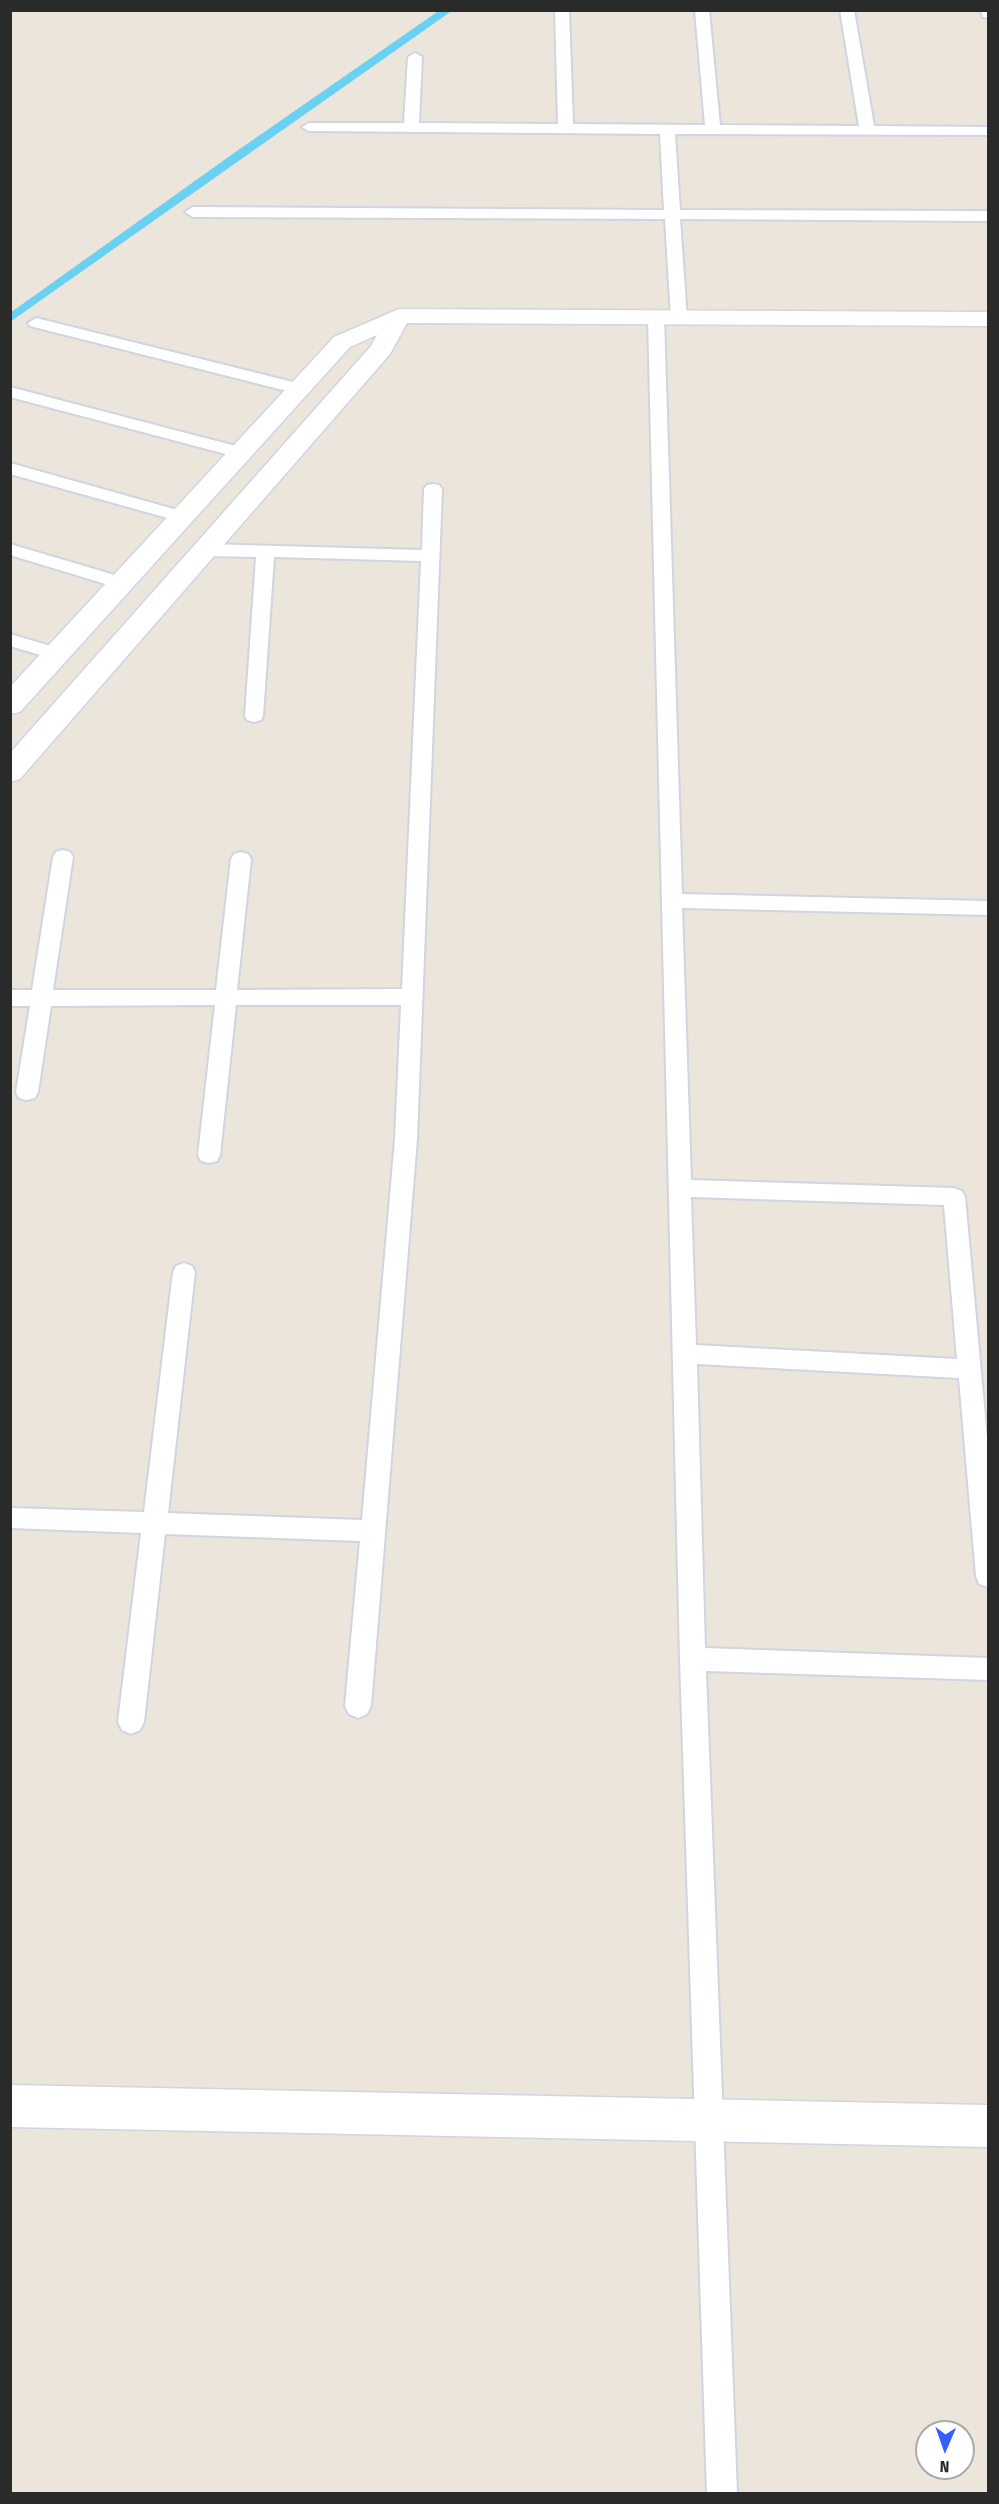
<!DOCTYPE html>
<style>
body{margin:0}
#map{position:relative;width:999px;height:2504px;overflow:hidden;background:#ece5db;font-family:"Fira Sans Condensed",sans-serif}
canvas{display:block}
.frame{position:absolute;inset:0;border:12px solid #2a2a2a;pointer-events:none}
.north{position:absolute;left:915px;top:2420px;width:60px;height:60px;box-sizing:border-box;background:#fff;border:2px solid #aaa;border-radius:50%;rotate:182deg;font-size:16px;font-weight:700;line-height:24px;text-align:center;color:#2a2a2a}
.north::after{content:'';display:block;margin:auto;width:21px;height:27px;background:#355fff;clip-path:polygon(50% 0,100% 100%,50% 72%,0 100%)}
</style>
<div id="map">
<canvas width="999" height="2504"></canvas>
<div class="frame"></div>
<div class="north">N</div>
</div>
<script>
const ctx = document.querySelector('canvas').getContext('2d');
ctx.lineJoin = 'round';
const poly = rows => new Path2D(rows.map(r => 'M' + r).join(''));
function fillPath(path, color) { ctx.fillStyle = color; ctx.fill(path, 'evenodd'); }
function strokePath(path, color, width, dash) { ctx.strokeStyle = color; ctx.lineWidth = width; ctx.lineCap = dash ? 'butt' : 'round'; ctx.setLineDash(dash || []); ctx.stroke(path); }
fillPath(poly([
 [440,10,453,10,10,322,10,313,234,153,440,10]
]), '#6ad1f2');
const service = poly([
 [555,10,569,10,573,124,705,125,695,10,709,10,720,125,859,126,840,10,854,10,874,126,988,127,988,135,675,134,680,210,988,211,988,221,680,219,687,318,679,323,671,318,665,219,193,217,185,212,193,207,664,210,660,134,309,131,302,127,309,123,404,123,408,57,415,53,422,57,419,123,558,124,555,10],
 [981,10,988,10,988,18,983,17,981,10],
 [656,312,664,317,682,894,988,901,988,915,682,908,691,1180,954,1188,962,1191,965,1197,988,1449,988,1587,979,1584,976,1576,959,1378,697,1364,705,1648,988,1658,988,1680,706,1671,737,2494,707,2494,680,1659,648,317,656,312],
 [691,1197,944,1205,957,1359,696,1345,691,1197],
 [36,318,305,385,307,389,299,394,30,326,28,323,36,318],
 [10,387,247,449,250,453,247,457,241,458,10,397,10,387],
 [10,463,188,513,191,517,188,521,182,522,10,474,10,463],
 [433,484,439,485,442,489,417,1139,371,1706,367,1714,358,1718,349,1714,345,1706,360,1541,165,1534,144,1722,140,1730,131,1734,122,1730,118,1722,141,1533,10,1528,10,1508,144,1512,173,1272,176,1266,184,1263,192,1266,195,1272,168,1513,362,1520,395,1139,401,1005,236,1005,220,1155,217,1161,209,1163,201,1161,198,1155,215,1005,51,1006,38,1092,35,1098,27,1100,19,1098,16,1092,30,1006,10,1006,10,990,32,990,53,857,56,852,63,850,70,852,73,857,53,990,216,990,231,859,234,854,241,852,248,854,251,859,237,990,402,989,421,561,274,557,263,716,261,720,254,722,247,720,245,716,256,557,206,556,200,554,197,550,200,546,206,544,422,550,424,489,427,485,433,484],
 [10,544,128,579,131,583,128,587,122,589,10,555,10,544],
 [10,634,64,650,66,654,64,658,57,660,10,646,10,634]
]);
const tertiary = poly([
 [399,309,988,312,988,326,407,323,390,354,20,779,10,782,10,753,371,346,377,335,350,347,20,712,10,714,10,687,334,337,399,309],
 [10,2085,988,2105,988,2147,10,2127,10,2085]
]);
strokePath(service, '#d0d4e3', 4);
strokePath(tertiary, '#d0d4e3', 3);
fillPath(service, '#fff');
fillPath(tertiary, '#fff');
</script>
